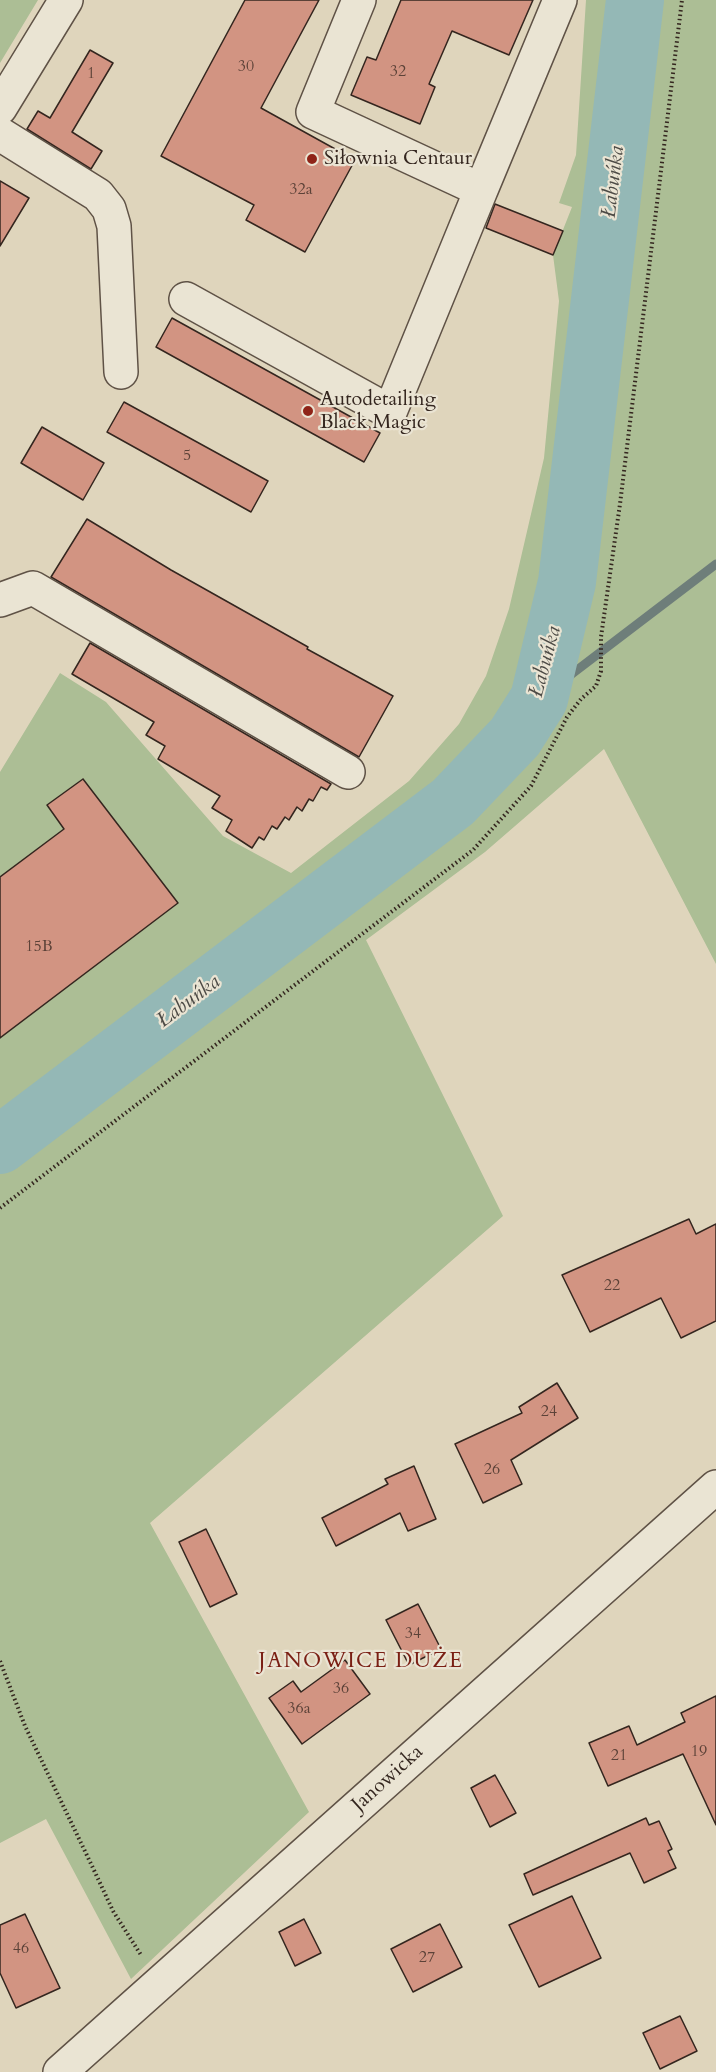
<!DOCTYPE html>
<meta charset="utf-8">
<style>
body{margin:0}
canvas{display:block;background:#dfd5bc}
</style>
<canvas width="716" height="2072"></canvas>
<script>
const ctx = document.querySelector('canvas').getContext('2d');
ctx.lineJoin = 'round';
function fillPath(path, color) { ctx.fillStyle = color; ctx.fill(path, 'evenodd'); }
const poly = rows => new Path2D(rows.map(r => 'M' + r).join(''));
function strokePath(path, color, width, dash) { ctx.strokeStyle = color; ctx.lineWidth = width; ctx.lineCap = dash ? 'butt' : 'round'; ctx.setLineDash(dash || []); ctx.stroke(path); }
function write(font, color, halo, rows, align = 'center') {
  ctx.font = font + ' Cardo,serif'; ctx.lineWidth = 4.5; ctx.setLineDash([]); ctx.textBaseline = 'middle'; ctx.strokeStyle = halo; ctx.fillStyle = color; for (const [text, x, y, turn = 0] of rows) {
    ctx.save(); ctx.translate(x, y); ctx.rotate((+turn || 0) * Math.PI / 180); ctx.textAlign = isNaN(turn) ? turn : align; if (halo) ctx.strokeText(text, 0, 0); ctx.fillText(text, 0, 0); ctx.restore();
  }
}
fillPath(poly([
 [0,0,38,0,0,63],
 [586,0,716,0,716,964,604,749,485,852,366,940,503,1216,150,1523,309,1812,131,1979,46,1819,0,1843,0,772,60,673,106,702,223,836,291,873,409,781,459,724,486,676,509,609,544,458,559,301,553,255,572,207,559,203,576,155]
]), '#acbe95');
strokePath(poly([
 [539,699,716,564]
]), '#6e7e7a', 9);
strokePath(poly([
 [0,1145,453,802,515,737,539,699,567,582,635,0]
]), '#94b8b6', 58);
const building = poly([
 [245,0,319,0,261,108,355,160,305,252,246,220,254,205,161,156,245,0],
 [401,0,533,0,509,55,452,31,429,84,435,87,420,124,351,95,367,57,376,60,401,0],
 [90,50,113,63,72,132,102,151,91,169,27,129,38,111,50,118,90,50],
 [0,181,29,198,0,246,0,181],
 [495,204,563,231,553,255,486,228,495,204],
 [172,318,380,433,364,462,156,347,172,318],
 [124,402,268,481,251,512,107,432,124,402],
 [42,427,104,463,83,500,21,463,42,427],
 [87,519,171,570,308,647,307,649,393,696,359,757,51,577,87,519],
 [90,643,331,784,327,790,321,787,313,801,309,799,302,811,297,807,289,820,285,817,277,829,272,826,264,840,259,837,252,848,226,831,232,820,212,808,220,796,158,759,165,746,146,735,154,722,72,674,90,643],
 [83,779,178,903,0,1038,0,877,64,829,47,805,83,779],
 [689,1219,696,1234,716,1224,716,1321,681,1338,661,1298,590,1332,562,1275,689,1219],
 [557,1383,578,1418,511,1460,522,1484,483,1503,455,1444,522,1413,519,1407,557,1383],
 [414,1466,436,1519,408,1531,400,1513,336,1546,322,1518,388,1484,385,1479,414,1466],
 [206,1529,237,1594,210,1607,179,1542,206,1529],
 [418,1604,441,1649,409,1665,386,1620,418,1604],
 [345,1660,370,1694,302,1744,269,1698,293,1681,301,1692,345,1660],
 [716,1696,716,1825,683,1754,608,1786,589,1743,629,1726,637,1745,685,1722,681,1713,716,1696],
 [495,1775,516,1813,490,1827,471,1788,495,1775],
 [646,1818,649,1825,659,1821,672,1849,668,1851,676,1868,644,1883,630,1853,533,1895,524,1874,646,1818],
 [572,1896,601,1958,539,1987,509,1925,572,1896],
 [25,1914,60,1988,16,2008,0,1973,0,1925,25,1914],
 [304,1919,321,1953,295,1966,279,1932,304,1919],
 [440,1924,462,1967,413,1992,391,1949,440,1924],
 [680,2016,697,2051,660,2069,643,2033,680,2016]
]);
fillPath(building, '#d29482');
strokePath(building, '#34261f', 1.5);
const minor = poly([
 [359,0,313,112,481,190,560,0],
 [0,108,66,0],
 [0,134,98,195,109,209,114,226,121,372],
 [186,299,390,412,481,190],
 [0,600,33,588,348,772],
 [60,2072,716,1487]
]);
strokePath(minor, '#5f5246', 36);
strokePath(poly([
 [0,1208,473,850,531,786,567,717,581,699,596,686,601,671,601,637,620,504,682,0],
 [0,1661,25,1726,93,1868,113,1911,141,1955]
]), '#34261f', 4, [1.5, 3]);
strokePath(minor, '#eae4d3', 33);
for (const [x, y, r, color] of [
 [312,159,6,"#8f2418"],
 [308,411,6,"#8f2418"]
]) { const dot = new Path2D(); dot.arc(x, y, r, 0, 2 * Math.PI); ctx.fillStyle = color; ctx.fill(dot); strokePath(dot, '#eae4d3', 2); }
write('16px', '#5c4238', null, [
 ["30",246,67],
 ["32",398,72],
 ["1",91,74],
 ["32a",301,190],
 ["5",187,456],
 ["15B",39,947],
 ["22",612,1286],
 ["24",549,1412],
 ["26",492,1470],
 ["34",413,1634],
 ["36",341,1689],
 ["36a",299,1709],
 ["19",699,1752],
 ["21",619,1756],
 ["46",21,1949],
 ["27",427,1958]
]);
write('20px', '#34261f', '#eae4d3', [
 ["Siłownia Centaur",324,159],
 ["Autodetailing",320,400],
 ["Black Magic",320,423]
], 'left');
write('20px', '#34261f', '#eae4d3', [
 ["Janowicka",388,1779,-42]
]);
write('italic 21px', '#4c4a45', '#eae4d3', [
 ["Łabuńka",614,182,-83],
 ["Łabuńka",546,662,-75],
 ["Łabuńka",189,1002,-37]
]);
ctx.letterSpacing = '1.5px';
write('21px', '#7a1f14', '#eae4d3', [
 ["JANOWICE DUŻE",361,1662]
]);
ctx.letterSpacing = '0px';
</script>
